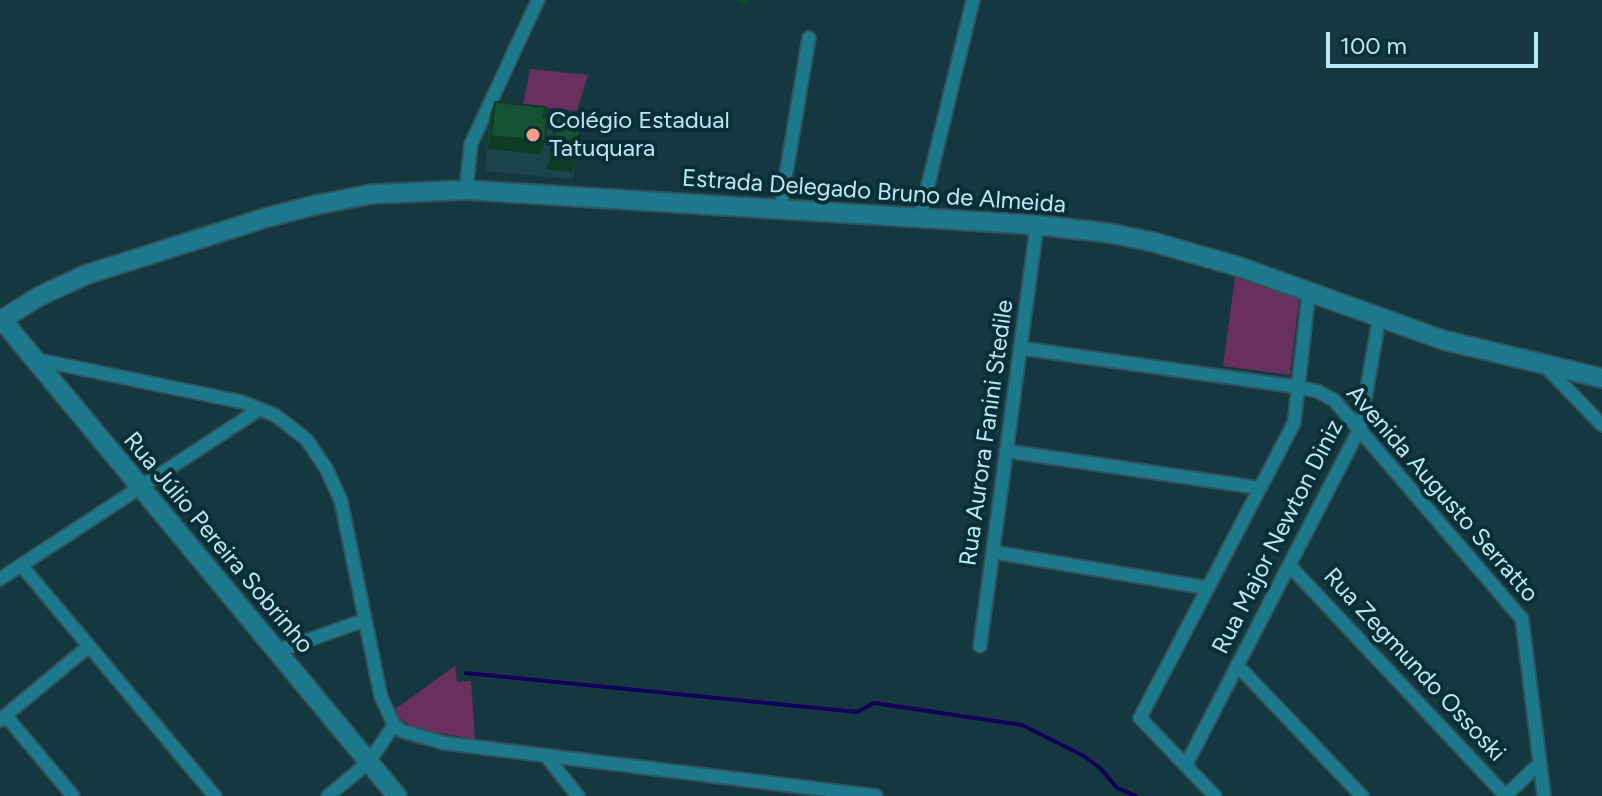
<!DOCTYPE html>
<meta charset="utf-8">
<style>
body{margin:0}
#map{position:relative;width:1602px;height:796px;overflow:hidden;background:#153840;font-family:Figtree,sans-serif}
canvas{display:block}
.scale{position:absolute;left:1326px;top:32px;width:212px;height:36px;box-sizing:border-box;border:4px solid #b8e9f6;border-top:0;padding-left:10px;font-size:24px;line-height:28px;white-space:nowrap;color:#b8e9f6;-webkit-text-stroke:6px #092e36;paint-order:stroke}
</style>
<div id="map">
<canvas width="1602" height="796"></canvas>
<div class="scale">100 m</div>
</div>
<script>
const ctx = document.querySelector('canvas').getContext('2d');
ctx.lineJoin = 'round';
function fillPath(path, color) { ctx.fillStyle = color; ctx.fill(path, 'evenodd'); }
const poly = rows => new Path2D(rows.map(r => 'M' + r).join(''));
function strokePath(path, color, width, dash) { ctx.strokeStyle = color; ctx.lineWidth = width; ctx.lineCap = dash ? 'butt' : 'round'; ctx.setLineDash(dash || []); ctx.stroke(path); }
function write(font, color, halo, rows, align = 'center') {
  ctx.font = font + ' Figtree,sans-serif'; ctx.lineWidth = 8; ctx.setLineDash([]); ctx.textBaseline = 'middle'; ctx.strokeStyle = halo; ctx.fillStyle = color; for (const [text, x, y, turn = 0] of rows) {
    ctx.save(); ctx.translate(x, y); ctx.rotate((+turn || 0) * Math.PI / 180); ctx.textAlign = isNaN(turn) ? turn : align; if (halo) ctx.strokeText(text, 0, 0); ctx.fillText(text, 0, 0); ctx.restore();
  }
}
fillPath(poly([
 [490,114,580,122,573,179,485,171]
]), '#1d444d');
fillPath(poly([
 [530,69,588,75,577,111,523,105],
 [1235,277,1299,299,1290,375,1223,366],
 [455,666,457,682,471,681,475,739,415,729,398,717,394,710]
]), '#69305e');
strokePath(poly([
 [466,673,857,712,874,703,1022,725,1084,756,1101,769,1117,788,1136,796]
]), '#105', 4);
const minor = poly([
 [466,190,471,144,538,0],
 [780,210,809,38],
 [920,218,973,0],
 [1020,348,1298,387,1317,391,1334,400,1522,619,1544,796],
 [34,359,242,402,275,415,306,439,326,468,341,501,381,697,394,725,402,731,444,743,876,796],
 [1546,367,1602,425],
 [1006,451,1260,488],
 [993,552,1208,588],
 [21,565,215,796],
 [1289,565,1505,795],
 [0,579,260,409],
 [980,646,1037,225],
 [277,651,365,620],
 [1237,665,1362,796],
 [6,716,73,796],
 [0,720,89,646],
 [546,756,578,796],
 [1186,765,1360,428,1379,319],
 [328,796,369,762,394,725],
 [1215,796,1140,718,1294,423,1309,291],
 [1505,796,1540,763]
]);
const secondary = poly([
 [2,320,397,796],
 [0,321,38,297,85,275,265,218,315,205,372,194,466,190,1037,225,1109,233,1153,242,1240,267,1443,340,1602,378]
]);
strokePath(minor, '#30545d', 16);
strokePath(secondary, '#30545d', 22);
strokePath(minor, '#1d798c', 12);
strokePath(secondary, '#1d798c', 18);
fillPath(poly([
 [734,0,748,0,746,5],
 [495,102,543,118,545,141,540,154,487,149,490,114],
 [557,114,576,159,572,172,547,169,553,126]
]), '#12482c');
fillPath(poly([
 [491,136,545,141,540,154,487,149],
 [552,156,576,159,572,172,547,169]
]), '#0f3b24');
const building = poly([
 [495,102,545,107,543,118,547,118,545,141,491,136,495,102],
 [557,114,581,117,576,159,552,156,557,114]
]);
fillPath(building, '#155433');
strokePath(building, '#0f3b24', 2);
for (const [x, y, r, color] of [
 [533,135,8,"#f49e88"]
]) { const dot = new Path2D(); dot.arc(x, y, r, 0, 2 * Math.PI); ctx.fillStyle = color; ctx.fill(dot); strokePath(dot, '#092e36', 3); }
write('24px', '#b8e9f6', '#092e36', [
 ["Colégio Estadual",549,121],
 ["Tatuquara",549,149]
], 'left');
write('24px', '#b8e9f6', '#092e36', [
 ["Estrada Delegado Bruno de Almeida",874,192,4],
 ["Rua Aurora Fanini Stedile",987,433,-82],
 ["Avenida Augusto Serratto",1442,494,49],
 ["Rua Major Newton Diniz",1278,537,-63],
 ["Rua Júlio Pereira Sobrinho",218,543,50],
 ["Rua Zegmundo Ossoski",1414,665,47]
]);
</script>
